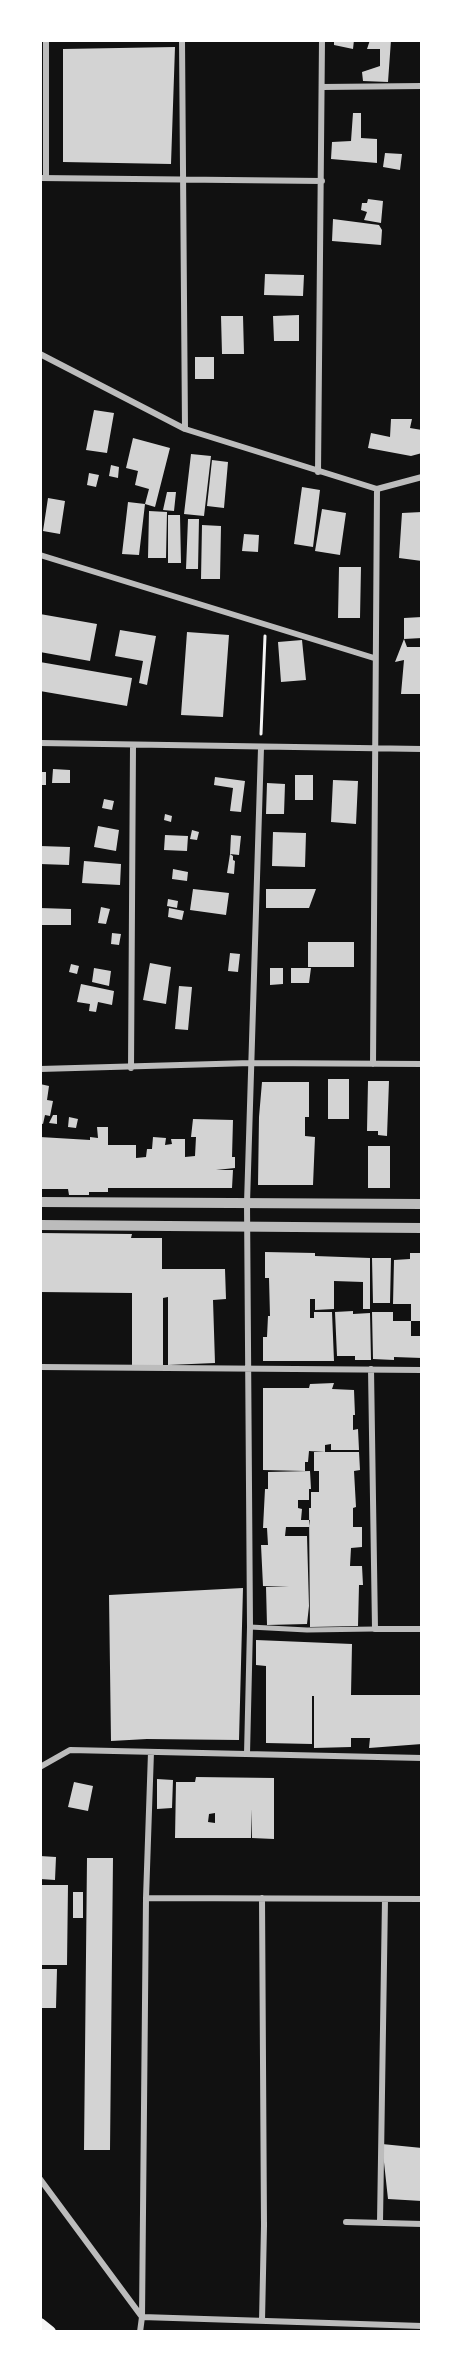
<!DOCTYPE html>
<style>
body{margin:0}
#map{position:relative;width:462px;height:2372px;overflow:hidden;background:#111;font-family:Cabin,sans-serif}
canvas{display:block}
.frame{position:absolute;inset:0;border:42px solid #fff;pointer-events:none}
</style>
<div id="map">
<canvas width="462" height="2372"></canvas>
<div class="frame"></div>
</div>
<script>
const ctx = document.querySelector('canvas').getContext('2d');
ctx.lineJoin = 'round';
function fillPath(path, color) { ctx.fillStyle = color; ctx.fill(path, 'evenodd'); }
const poly = rows => new Path2D(rows.map(r => 'M' + r).join(''));
function strokePath(path, color, width, dash) { ctx.strokeStyle = color; ctx.lineWidth = width; ctx.lineCap = dash ? 'butt' : 'round'; ctx.setLineDash(dash || []); ctx.stroke(path); }
fillPath(poly([
 [334,40,354,40,353,49,334,45],
 [370,40,391,40,388,82,363,81,362,72,380,66,380,49,367,49],
 [175,47,171,164,63,162,63,49],
 [353,113,361,113,361,138,377,139,377,163,331,159,332,142,351,141],
 [385,153,402,154,400,170,383,167],
 [368,199,383,201,381,223,364,220,367,212,361,210,362,203,367,203],
 [333,219,379,225,382,230,381,245,332,241],
 [265,274,304,275,303,296,264,295],
 [299,315,299,341,274,341,273,316],
 [221,316,243,316,244,354,222,354],
 [195,357,214,357,214,379,195,379],
 [94,410,114,413,107,453,86,450],
 [391,419,412,419,410,428,422,430,422,453,411,456,368,448,371,433,390,437],
 [133,438,170,448,155,507,145,504,149,489,135,485,138,471,126,468],
 [191,454,211,456,204,516,184,514],
 [212,460,228,462,224,508,207,506],
 [111,465,119,467,118,478,109,476],
 [89,473,99,475,96,487,87,485],
 [302,487,320,490,313,547,294,544],
 [167,492,176,492,174,511,163,510],
 [48,498,65,501,60,534,43,531],
 [128,502,145,504,139,555,122,554],
 [322,509,346,513,340,555,315,551],
 [149,511,167,512,166,558,148,558],
 [422,512,422,561,399,558,402,513],
 [168,515,180,515,181,563,168,563],
 [188,519,199,519,198,569,186,569],
 [202,525,221,526,220,579,201,579],
 [244,534,259,535,258,552,242,551],
 [339,567,361,567,360,618,338,618],
 [40,614,97,624,90,661,40,652],
 [422,617,422,638,404,639,404,618],
 [120,630,156,636,147,685,139,683,143,661,115,656],
 [187,632,229,635,223,717,181,715],
 [404,639,407,647,422,647,422,694,401,694,404,660,395,662],
 [302,640,306,680,281,682,278,642],
 [40,662,132,678,127,706,40,691],
 [53,769,70,770,70,783,52,783],
 [40,772,46,772,46,785,40,785],
 [295,775,313,775,313,800,295,800],
 [215,777,245,781,241,812,230,811,233,788,214,785],
 [333,780,358,781,356,824,331,822],
 [267,783,285,784,284,814,266,814],
 [104,799,114,801,112,810,102,808],
 [165,814,172,816,171,822,164,820],
 [98,826,119,830,116,851,94,847],
 [192,830,199,832,197,840,190,839],
 [273,832,306,833,305,867,272,866],
 [165,835,188,836,187,851,164,850],
 [231,835,241,836,239,855,230,854],
 [40,846,70,847,69,865,40,864],
 [230,854,233,856,233,860,235,861,234,874,227,873],
 [84,861,121,864,120,885,82,883],
 [173,869,188,872,187,881,172,879],
 [193,889,229,893,226,915,190,910],
 [266,889,316,889,309,908,266,908],
 [168,899,178,901,177,908,167,906],
 [101,907,110,909,106,924,98,923],
 [40,908,71,909,71,925,40,925],
 [169,908,184,911,182,920,168,917],
 [112,933,121,934,119,945,111,944],
 [308,942,354,942,354,967,308,967],
 [230,953,240,954,238,972,228,971],
 [150,963,171,967,166,1004,143,1000],
 [71,964,79,966,77,974,69,972],
 [94,968,111,971,109,986,92,982],
 [270,968,283,968,283,984,270,985],
 [291,968,311,968,309,983,291,983],
 [81,984,114,991,112,1005,98,1002,96,1012,89,1011,90,1004,77,1002],
 [179,986,192,987,188,1030,175,1029],
 [328,1079,349,1079,349,1119,328,1119],
 [368,1081,389,1081,387,1136,378,1135,378,1131,367,1131],
 [262,1082,309,1082,309,1117,305,1117,305,1136,315,1137,313,1185,258,1185,259,1117],
 [40,1084,49,1086,47,1100,53,1101,50,1116,45,1115,43,1124,40,1123],
 [53,1115,57,1115,57,1124,49,1123],
 [69,1117,78,1119,76,1128,68,1127],
 [193,1119,233,1120,232,1157,235,1157,235,1168,216,1170,233,1170,232,1188,108,1188,108,1192,89,1192,89,1195,69,1195,68,1189,40,1189,40,1137,90,1140,90,1137,98,1138,97,1127,108,1127,108,1145,136,1145,136,1158,146,1157,147,1149,152,1149,153,1137,166,1138,165,1145,172,1144,171,1139,185,1139,185,1157,195,1156,196,1137,191,1137],
 [368,1146,390,1146,390,1188,368,1188],
 [40,1233,132,1234,131,1238,162,1238,162,1269,225,1269,226,1299,213,1300,215,1363,168,1365,168,1297,163,1298,163,1366,132,1367,132,1293,40,1292],
 [265,1252,315,1253,315,1256,370,1258,370,1309,363,1309,363,1282,334,1281,334,1309,315,1310,315,1299,310,1299,310,1318,314,1318,314,1312,332,1312,334,1361,263,1361,263,1337,267,1337,268,1316,270,1316,269,1278,265,1278],
 [410,1253,422,1253,422,1321,411,1321,411,1304,393,1304,394,1260,410,1259],
 [372,1258,391,1258,390,1303,373,1303],
 [353,1311,353,1314,370,1313,371,1360,355,1360,355,1356,337,1356,335,1312],
 [372,1312,393,1312,393,1321,411,1321,411,1336,422,1336,422,1358,394,1357,394,1360,373,1359],
 [334,1383,332,1389,354,1390,355,1415,353,1415,353,1430,358,1429,359,1450,331,1450,331,1444,325,1445,325,1452,309,1451,308,1462,305,1462,305,1471,263,1470,263,1388,309,1388,310,1384],
 [314,1452,359,1452,360,1470,354,1471,356,1507,353,1508,353,1527,362,1527,362,1547,351,1548,350,1566,362,1566,363,1585,359,1585,358,1626,310,1627,309,1508,311,1508,311,1492,319,1492,319,1471,314,1471],
 [310,1471,311,1489,309,1489,309,1500,298,1500,298,1508,302,1509,301,1520,310,1520,309,1527,286,1527,285,1536,307,1536,309,1606,307,1624,267,1625,266,1587,289,1587,263,1586,261,1545,268,1545,267,1528,263,1528,265,1489,268,1489,268,1472],
 [243,1588,239,1740,147,1739,111,1741,109,1595],
 [256,1640,352,1644,351,1695,422,1695,422,1744,369,1748,370,1738,351,1738,351,1747,314,1748,314,1696,312,1696,312,1744,266,1743,266,1666,256,1665],
 [196,1777,274,1778,274,1839,252,1838,252,1809,251,1838,175,1838,176,1782,195,1782],
 [215,1813,215,1823,208,1822,209,1814],
 [157,1779,173,1780,172,1808,157,1809],
 [74,1782,93,1786,88,1811,68,1807],
 [40,1856,56,1857,55,1880,40,1879],
 [87,1858,113,1858,110,2150,84,2150],
 [40,1885,68,1885,67,1965,40,1965],
 [73,1892,83,1892,83,1918,73,1918],
 [40,1969,57,1969,56,2008,40,2008],
 [382,2144,422,2148,422,2201,388,2199]
]), '#d3d3d3');
strokePath(poly([
 [261,734,265,636]
]), '#f5f5f5', 3);
strokePath(poly([
 [250,1627,307,1630,375,1629]
]), '#bcbcbc', 5);
strokePath(poly([
 [46,40,46,178],
 [182,40,185,429],
 [322,87,422,86],
 [40,178,322,181],
 [40,354,185,429,377,489,422,477],
 [318,472,322,40],
 [40,555,374,658],
 [40,743,422,749],
 [373,1064,377,489],
 [131,1068,133,745],
 [40,1069,251,1063,422,1064],
 [40,1367,422,1370],
 [371,1369,375,1629,422,1629],
 [247,1754,250,1627,247,1203,261,748],
 [40,1767,70,1750,422,1758],
 [146,1898,422,1899],
 [262,1898,264,2226,262,2321],
 [40,2179,142,2317,422,2326],
 [346,2222,422,2224],
 [380,2222,385,1899],
 [140,2332,142,2317,146,1898,151,1752]
]), '#bcbcbc', 6);
strokePath(poly([
 [40,1202,422,1204],
 [40,1225,422,1228]
]), '#bcbcbc', 10);
strokePath(poly([
 [40,2324,50,2332]
]), '#f5f5f5', 12);
</script>
